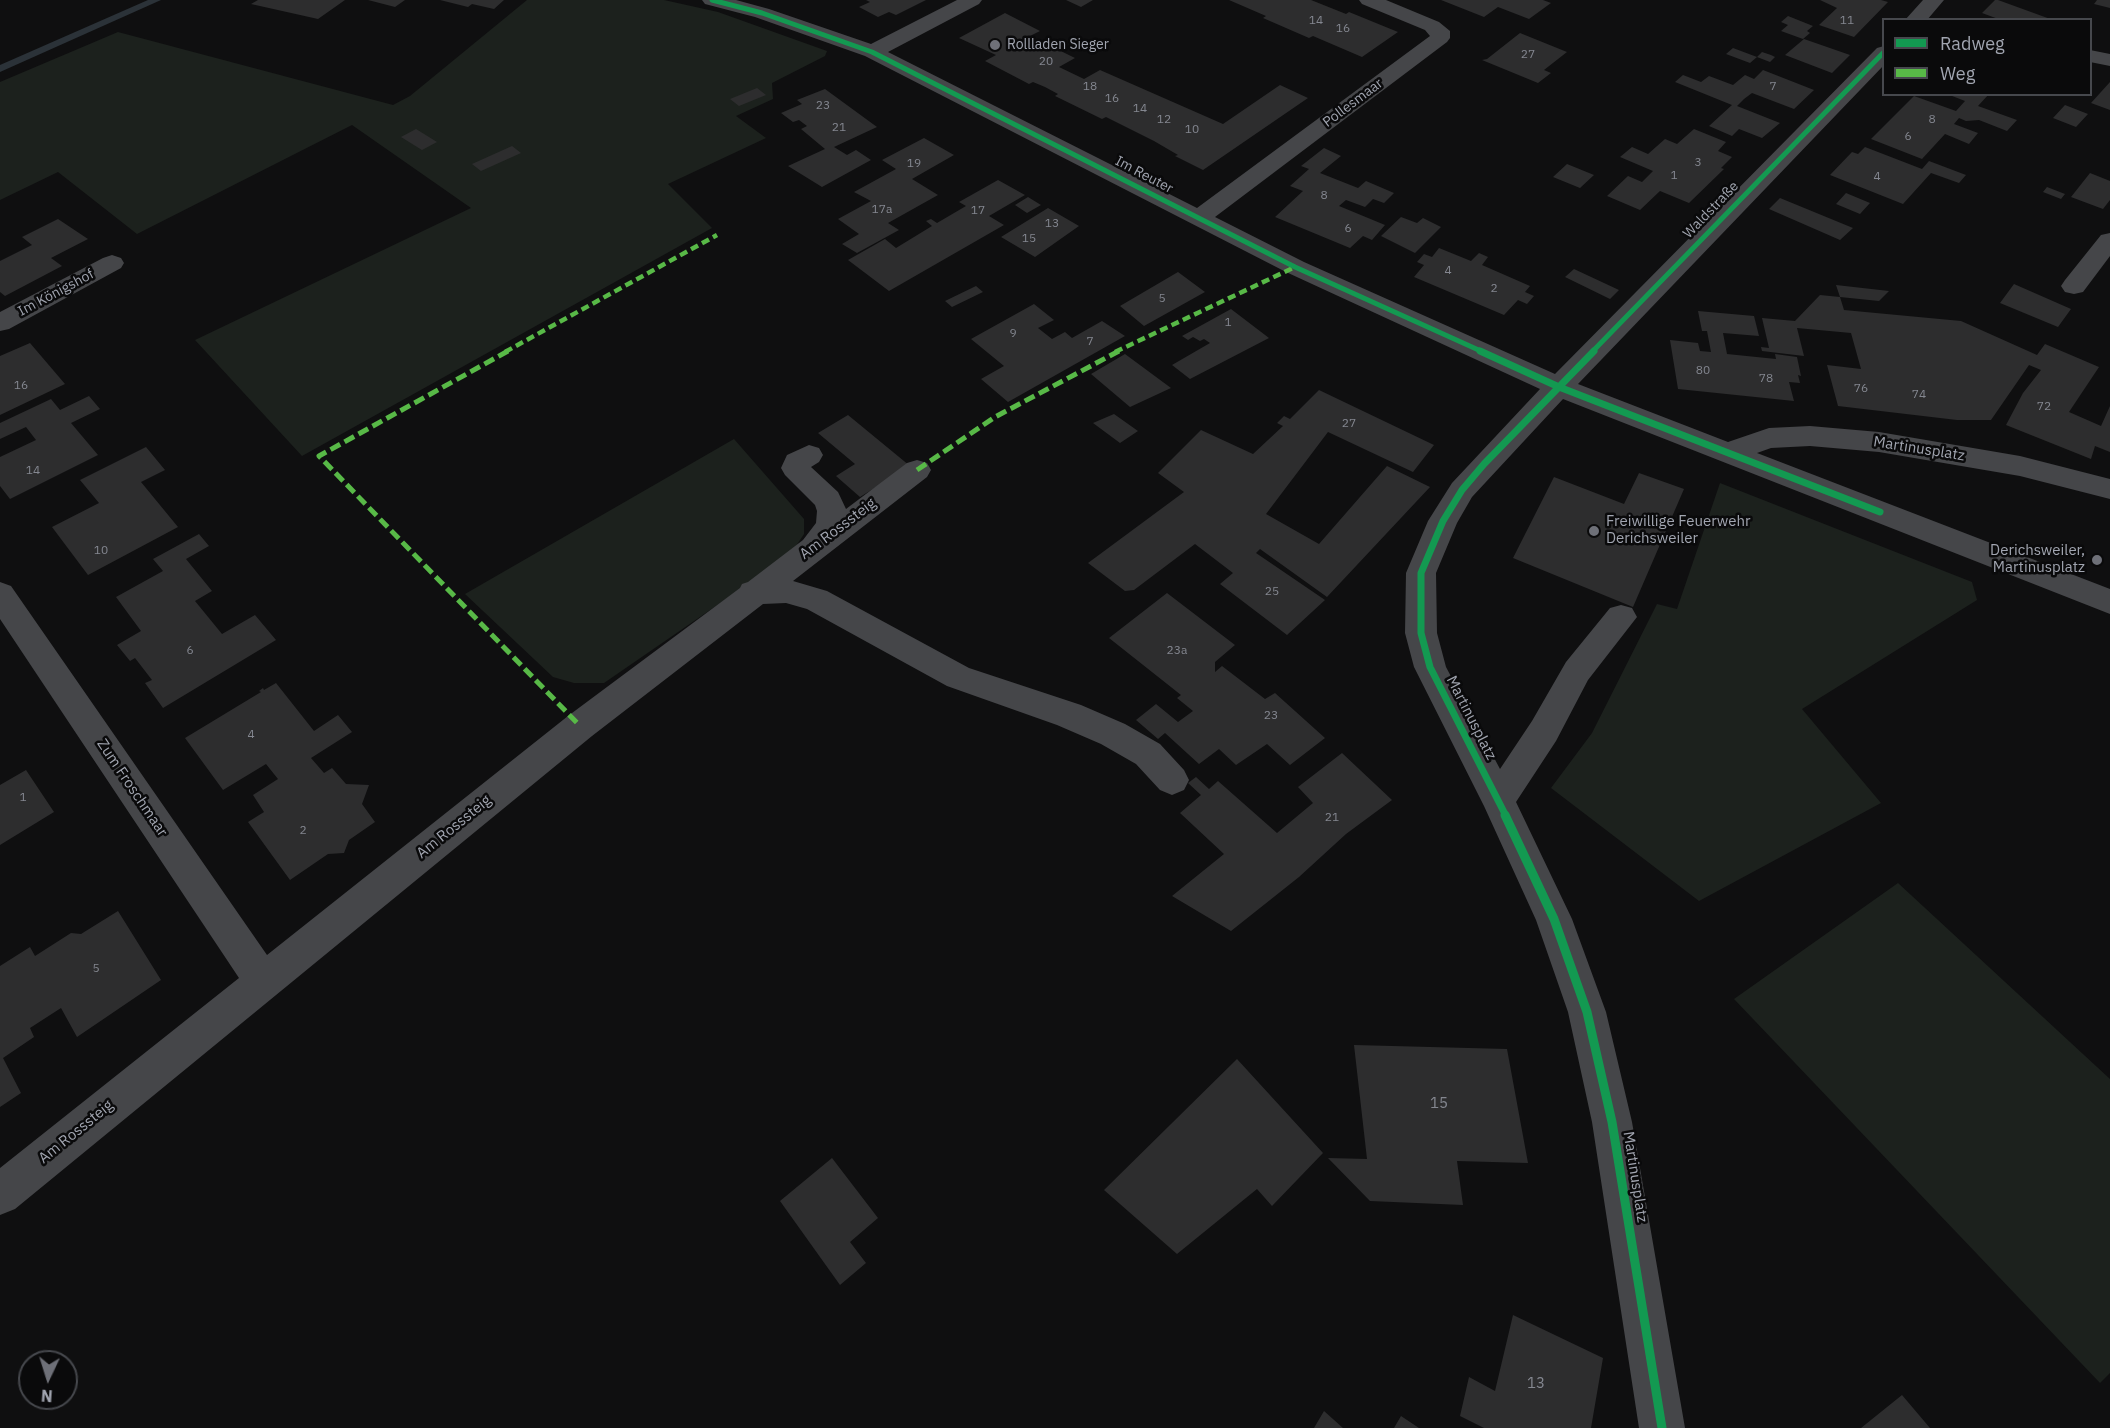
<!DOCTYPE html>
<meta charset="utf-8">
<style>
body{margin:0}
#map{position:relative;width:2110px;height:1428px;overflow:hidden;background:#0f0f10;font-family:"IBM Plex Sans",sans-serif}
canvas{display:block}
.legend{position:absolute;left:1882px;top:18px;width:210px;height:78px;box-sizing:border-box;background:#0a0a0b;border:2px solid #46484d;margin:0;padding:8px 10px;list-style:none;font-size:18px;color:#a1a5b0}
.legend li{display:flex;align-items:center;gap:12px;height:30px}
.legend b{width:30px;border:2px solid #46484d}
.north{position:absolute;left:18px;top:1350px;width:60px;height:60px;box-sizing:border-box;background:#0a0a0b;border:2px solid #46484d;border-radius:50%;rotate:184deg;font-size:16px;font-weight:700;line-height:24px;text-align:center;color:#a1a5b0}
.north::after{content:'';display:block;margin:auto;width:21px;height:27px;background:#6e7078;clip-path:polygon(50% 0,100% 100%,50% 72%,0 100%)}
</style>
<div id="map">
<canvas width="2110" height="1428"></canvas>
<ul class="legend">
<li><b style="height:8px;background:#139951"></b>Radweg</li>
<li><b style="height:8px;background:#58b947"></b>Weg</li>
</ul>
<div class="north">N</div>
</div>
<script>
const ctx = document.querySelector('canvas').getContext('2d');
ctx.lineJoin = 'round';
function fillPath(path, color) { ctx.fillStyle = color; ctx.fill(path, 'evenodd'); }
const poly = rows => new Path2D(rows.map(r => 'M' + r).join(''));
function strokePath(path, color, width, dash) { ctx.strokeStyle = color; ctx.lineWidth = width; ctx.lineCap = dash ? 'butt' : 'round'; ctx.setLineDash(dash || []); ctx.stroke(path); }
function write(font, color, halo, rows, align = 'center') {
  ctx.font = font + ' "IBM Plex Sans",sans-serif'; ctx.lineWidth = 5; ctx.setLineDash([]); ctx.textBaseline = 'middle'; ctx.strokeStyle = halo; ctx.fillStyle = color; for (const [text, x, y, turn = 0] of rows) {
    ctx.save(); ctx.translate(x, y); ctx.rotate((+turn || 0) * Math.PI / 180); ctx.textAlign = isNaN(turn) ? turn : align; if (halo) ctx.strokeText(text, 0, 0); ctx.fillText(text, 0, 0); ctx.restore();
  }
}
fillPath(poly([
 [527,0,664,0,718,12,827,51,825,56,772,83,773,99,736,116,766,138,668,184,712,228,302,456,195,340,471,208,352,125,137,234,58,172,0,200,0,82,118,32,393,105,410,96],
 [734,439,804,519,804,534,790,555,604,683,574,683,553,677,465,594],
 [1720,483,1972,582,1977,600,1802,709,1881,803,1699,901,1551,788,1592,733,1657,604,1677,609],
 [1898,883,2110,1079,2110,1373,2100,1383,1734,999]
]), '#1c211d');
fillPath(poly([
 [148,0,161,0,0,72,0,65,148,0]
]), '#2b3238');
fillPath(poly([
 [258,0,345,0,318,19,251,4],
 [368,0,405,0,395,7],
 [440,0,504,0,494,9,472,4,468,7],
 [866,0,926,0,896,15,889,12,878,17,859,7,870,2],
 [1066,0,1093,0,1081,7],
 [1229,0,1311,0,1346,14,1349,12,1398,32,1362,57,1313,36,1309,38,1263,18,1266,16],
 [1441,0,1543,0,1551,3,1529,19,1498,7,1484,17],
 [1820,0,1881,0,1888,2,1854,37,1819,25,1837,8],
 [1995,0,1998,0,2053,20,2001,20,1982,13],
 [2097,0,2110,0,2110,8,2094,4],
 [1005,13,1040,31,1030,36,1075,58,1059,67,1084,79,1100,70,1223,124,1280,85,1308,98,1203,170,1175,156,1178,155,1154,141,1106,117,1102,119,1055,96,1058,94,1045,87,1033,82,1029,84,985,61,996,55,959,38],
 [1788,16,1813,26,1807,31,1810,33,1803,39,1781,31,1788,25,1781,22],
 [1520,33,1567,52,1544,70,1551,73,1538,83,1482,60,1487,59],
 [1804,39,1850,55,1832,73,1785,55],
 [1733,48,1757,57,1750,63,1726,54],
 [1762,52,1771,55,1775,57,1770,62,1757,57],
 [1763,70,1814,90,1794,109,1752,93,1744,99,1737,106,1780,123,1762,138,1739,129,1732,136,1709,126,1732,105,1675,82,1683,75,1701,82,1709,76,1733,85,1745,75,1754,79],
 [2110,82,2110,110,2091,103],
 [757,88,766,95,739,106,730,99],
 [825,89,877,127,834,147,847,155,856,150,871,160,822,187,788,166,825,149,801,129,807,126,799,120,793,122,781,113,802,104,797,100],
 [1947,94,1989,94,1978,106,2017,120,2007,131,1979,120,1966,121,1959,118,1954,124,1978,133,1969,144,1945,134,1922,159,1871,139,1914,96,1956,111,1965,101],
 [2065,105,2088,114,2076,127,2053,118],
 [416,129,437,142,422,150,401,137],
 [1694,129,1726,142,1718,151,1732,157,1721,168,1724,169,1689,203,1660,191,1640,210,1607,196,1628,176,1642,182,1653,171,1620,157,1632,147,1648,154,1665,139,1677,144],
 [924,138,954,155,912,179,938,195,888,223,899,230,857,253,842,244,859,234,838,219,871,201,854,192,896,169,882,160],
 [512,146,521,153,481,171,472,164],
 [1865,147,1922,169,1929,161,1966,175,1959,183,1931,173,1903,204,1830,175,1852,152,1858,154],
 [1324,148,1341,156,1320,173,1358,188,1366,181,1394,193,1384,203,1373,199,1365,207,1346,200,1339,206,1385,225,1372,240,1363,236,1350,248,1275,217,1303,191,1290,186,1309,169,1301,166],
 [1567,164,1594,175,1580,188,1553,177],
 [2090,173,2110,181,2110,200,2103,209,2071,197],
 [998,180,1025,195,989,216,1004,225,889,291,848,260,885,239,896,248,932,226,926,221,931,219,937,223,966,206,959,202],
 [2047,187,2065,194,2061,199,2043,192],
 [1846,193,1870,203,1860,214,1836,204],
 [1028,197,1041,205,1027,213,1015,205],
 [1780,198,1853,228,1840,240,1769,209],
 [1048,208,1079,226,1035,257,1001,237],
 [1401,217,1417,223,1423,218,1441,227,1415,253,1381,236],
 [58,219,88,239,51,258,62,266,5,296,0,292,0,261,32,245,22,237],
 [1439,248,1471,261,1479,253,1488,257,1482,265,1530,286,1525,292,1534,296,1527,304,1518,300,1504,315,1414,277,1424,265,1417,262,1424,254,1432,257],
 [1574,269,1619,290,1610,299,1565,277],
 [1178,272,1205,292,1144,326,1120,306],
 [2014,284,2071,309,2058,327,2000,303],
 [1836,285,1889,291,1879,301,1840,297],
 [976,286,983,292,952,307,945,301],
 [1820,295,1840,297,1844,310,1961,321,2037,355,2045,344,2099,367,2069,412,2101,426,2110,406,2110,452,2095,446,2091,459,2006,425,2023,393,2041,370,2029,365,1991,420,1957,420,1838,406,1827,365,1861,369,1851,333,1797,328,1804,356,1762,351,1761,347,1769,348,1762,318,1795,321],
 [1034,304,1054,320,1038,328,1052,339,1065,332,1072,338,1102,321,1125,336,1008,402,981,379,1004,366,971,339],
 [1231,309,1269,338,1190,379,1172,365,1210,343,1204,339,1200,341,1193,337,1188,340,1182,336],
 [1698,311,1754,316,1759,336,1723,333,1727,354,1776,359,1775,354,1797,357,1801,376,1798,375,1800,383,1789,382,1794,401,1678,389,1670,340,1698,343,1700,351,1711,352,1707,331,1702,331],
 [30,343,65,384,0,415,0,356],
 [1125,354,1171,388,1130,407,1091,374],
 [1319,390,1434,445,1413,472,1328,432,1266,514,1319,544,1387,466,1430,487,1327,597,1260,549,1256,553,1325,600,1287,635,1220,584,1233,573,1195,544,1134,590,1125,591,1088,563,1184,492,1158,473,1201,430,1253,454,1283,426,1277,423,1284,416,1290,419],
 [89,396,100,409,71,423,98,455,10,499,0,486,0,457,36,440,26,427,0,439,0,423,51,399,60,410],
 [1114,414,1138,431,1120,443,1093,423],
 [848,415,910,466,860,497,836,476,855,464,818,433],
 [146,447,165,470,141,482,178,527,88,575,52,527,99,503,80,480],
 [1639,473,1684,489,1633,607,1513,558,1554,477,1624,504],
 [199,534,209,546,186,559,212,591,195,601,222,634,255,615,276,640,163,708,145,683,152,680,135,658,130,661,117,645,141,631,116,597,163,571,153,559],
 [1167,593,1235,645,1215,662,1215,672,1222,666,1265,699,1275,693,1325,738,1290,765,1267,744,1236,765,1219,749,1199,764,1165,733,1158,739,1136,720,1156,704,1178,722,1193,711,1177,698,1181,695,1109,638],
 [276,683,314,731,338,715,352,732,311,758,324,773,332,768,346,784,369,785,362,804,375,822,349,840,344,853,328,854,290,880,248,822,264,812,253,795,278,779,266,764,223,790,185,738,261,692,259,691,263,688,264,690],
 [1342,753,1392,800,1346,834,1299,877,1231,931,1172,896,1224,854,1180,813,1201,795,1188,783,1196,777,1209,789,1218,781,1277,833,1313,803,1298,787],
 [26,770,54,812,0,845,0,785],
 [118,911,161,980,77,1037,61,1008,30,1028,34,1037,3,1058,21,1093,0,1107,0,966,30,947,35,956,71,933,81,934],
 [1354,1045,1507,1049,1528,1163,1457,1161,1463,1205,1370,1201,1328,1158,1367,1159],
 [1237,1059,1323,1153,1272,1206,1257,1189,1177,1254,1104,1190],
 [832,1158,878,1218,850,1242,866,1263,840,1285,780,1201],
 [1513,1315,1603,1358,1591,1428,1484,1428,1460,1416,1469,1377,1495,1391],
 [1902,1395,1930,1428,1861,1428],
 [1324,1411,1343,1428,1314,1428],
 [1401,1416,1419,1428,1394,1428]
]), '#2d2d2e');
fillPath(poly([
 [702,0,736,0,769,9,871,44,957,0,982,0,979,4,888,52,1197,208,1430,36,1425,30,1362,4,1359,0,1386,0,1439,22,1450,31,1450,38,1447,42,1215,217,1304,262,1555,374,1877,48,1884,46,1884,65,1578,384,1728,442,1769,428,1810,426,1879,432,2020,456,2110,479,2110,499,2020,476,1879,452,1810,446,1771,448,1757,453,2110,589,2110,614,1563,399,1472,497,1457,523,1436,573,1437,633,1446,667,1500,769,1532,721,1566,662,1610,608,1621,605,1632,608,1637,617,1588,680,1556,741,1516,802,1572,919,1606,1012,1632,1122,1685,1428,1639,1428,1592,1122,1568,1012,1536,920,1484,806,1414,667,1405,633,1406,573,1428,521,1452,483,1540,389,1286,272,865,56,755,17,705,4,702,0],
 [1923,0,1944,0,1927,20,1905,20,1923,0],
 [2090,50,2110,54,2110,66,2090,62,2090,50],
 [2110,233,2110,256,2083,292,2074,294,2065,292,2061,286,2065,280,2101,235,2110,233],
 [112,255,121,258,124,263,121,268,9,329,0,331,0,312,103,258,112,255],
 [809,445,819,448,823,455,819,462,811,467,838,492,846,509,907,463,917,460,927,463,931,470,927,477,793,581,827,591,969,668,1081,705,1125,724,1160,744,1184,770,1189,780,1184,790,1172,795,1160,790,1136,764,1101,744,1057,725,947,686,807,609,786,603,763,604,592,736,15,1209,0,1215,0,1168,239,978,0,619,0,582,11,586,267,955,568,716,740,588,742,584,748,582,803,540,816,523,817,511,815,505,785,475,781,468,787,455,809,445]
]), '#454649');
strokePath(poly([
 [505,352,717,235],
 [1115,352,1295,267]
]), '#58b947', 4.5, [8, 4.5]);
strokePath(poly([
 [508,351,319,456,580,726],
 [917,470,995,417,1119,351]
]), '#58b947', 5, [11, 5]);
strokePath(poly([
 [712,0,762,13,872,52,1295,267,1483,352],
 [1592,352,1884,52]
]), '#139951', 5);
strokePath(poly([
 [1480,351,1559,387,1880,512],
 [1506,816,1430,667,1421,633,1421,573,1443,521,1462,490,1484,464,1594,351]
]), '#139951', 7);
strokePath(poly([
 [1505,815,1554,919,1587,1012,1612,1122,1662,1428]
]), '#139951', 9);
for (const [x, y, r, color] of [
 [995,45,6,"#6e7078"],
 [1594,531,6,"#6e7078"],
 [2097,560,6,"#6e7078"]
]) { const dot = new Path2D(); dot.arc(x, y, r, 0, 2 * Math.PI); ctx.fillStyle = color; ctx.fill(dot); strokePath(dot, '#0a0a0b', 2); }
write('12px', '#848790', null, [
 ["14",1316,21],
 ["11",1847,21],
 ["16",1343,29],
 ["27",1528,55],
 ["20",1046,62],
 ["18",1090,87],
 ["7",1773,87],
 ["16",1112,99],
 ["23",823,106],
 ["14",1140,109],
 ["12",1164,120],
 ["8",1932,120],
 ["21",839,128],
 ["10",1192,130],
 ["6",1908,137],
 ["3",1698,163],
 ["19",914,164],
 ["1",1674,176],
 ["4",1877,177],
 ["8",1324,196],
 ["17a",882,210],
 ["17",978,211],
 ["13",1052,224],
 ["6",1348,229],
 ["15",1029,239],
 ["4",1448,271],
 ["2",1494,289],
 ["5",1162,299],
 ["1",1228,323],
 ["9",1013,334],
 ["7",1090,342],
 ["80",1703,371],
 ["78",1766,379],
 ["16",21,386],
 ["76",1861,389],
 ["74",1919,395],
 ["72",2044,407],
 ["27",1349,424],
 ["14",33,471],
 ["10",101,551],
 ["25",1272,592],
 ["6",190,651],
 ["23a",1177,651],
 ["23",1271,716],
 ["4",251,735],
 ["1",23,798],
 ["21",1332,818],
 ["2",303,831],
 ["5",96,969]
]);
write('14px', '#a1a5b0', '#0a0a0b', [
 ["Rollladen Sieger",1007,45]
], 'left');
write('14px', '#a1a5b0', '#0a0a0b', [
 ["Pollesmaar",1353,103,-37],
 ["Im Reuter",1144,175,28],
 ["Waldstraße",1711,210,-46],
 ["Im Königshof",56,293,-28]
]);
write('15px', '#a1a5b0', '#0a0a0b', [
 ["Martinusplatz",1919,449,9],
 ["Am Rosssteig",838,529,-37],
 ["Martinusplatz",1471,718,63],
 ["Zum Froschmaar",132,788,56],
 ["Am Rosssteig",454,827,-39],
 ["Am Rosssteig",76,1132,-39],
 ["Martinusplatz",1635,1177,81]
]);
write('15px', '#a1a5b0', '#0a0a0b', [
 ["Freiwillige Feuerwehr",1606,522],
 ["Derichsweiler",1606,539],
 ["Derichsweiler,",2085,551,"right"],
 ["Martinusplatz",2085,568,"right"]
], 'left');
write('15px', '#848790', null, [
 ["15",1439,1104],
 ["13",1536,1384]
]);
</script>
